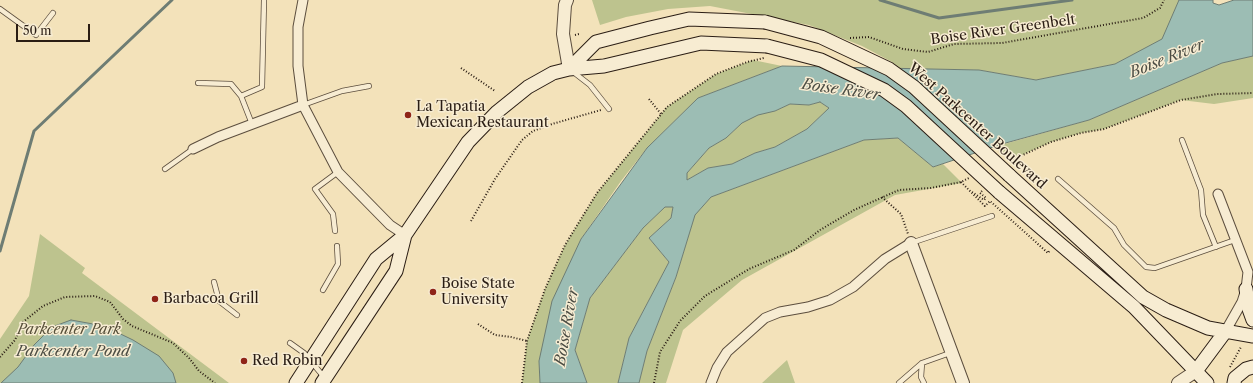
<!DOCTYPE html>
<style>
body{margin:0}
#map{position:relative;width:1253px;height:383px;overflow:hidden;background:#f3e2ba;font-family:"Libre Caslon Text",serif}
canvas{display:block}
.scale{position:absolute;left:16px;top:24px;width:74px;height:18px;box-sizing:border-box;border:2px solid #2a1d14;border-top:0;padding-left:5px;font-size:12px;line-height:14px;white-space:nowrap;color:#2a1d14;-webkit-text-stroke:3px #f7ecd2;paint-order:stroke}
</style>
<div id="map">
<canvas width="1253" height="383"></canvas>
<div class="scale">50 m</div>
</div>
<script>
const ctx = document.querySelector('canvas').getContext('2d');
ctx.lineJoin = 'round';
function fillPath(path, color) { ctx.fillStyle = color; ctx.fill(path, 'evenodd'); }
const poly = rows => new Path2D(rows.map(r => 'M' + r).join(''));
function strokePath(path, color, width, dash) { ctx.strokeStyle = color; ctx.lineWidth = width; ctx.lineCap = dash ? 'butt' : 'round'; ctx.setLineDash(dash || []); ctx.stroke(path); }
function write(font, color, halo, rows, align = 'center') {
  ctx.font = font + ' "Libre Caslon Text",serif'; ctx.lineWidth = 3; ctx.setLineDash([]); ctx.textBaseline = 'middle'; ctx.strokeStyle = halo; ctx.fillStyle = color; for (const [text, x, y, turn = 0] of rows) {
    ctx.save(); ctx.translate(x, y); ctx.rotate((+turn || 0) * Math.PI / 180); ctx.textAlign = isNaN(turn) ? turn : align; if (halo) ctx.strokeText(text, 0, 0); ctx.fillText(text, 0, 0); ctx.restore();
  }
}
fillPath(poly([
 [592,0,1179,0,1163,39,1115,64,1036,80,979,70,900,69,892,62,862,46,809,25,710,6,668,9,626,17,600,25],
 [1253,56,1253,98,1214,104,1181,100,1104,129,1081,133,1051,142,1011,160,994,147,1089,120,1222,63],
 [753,60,782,66,698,98,647,148,621,181,581,239,539,361,540,383,522,383,527,341,545,289,565,245,597,193,667,107,716,74],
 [820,102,829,108,807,129,775,147,755,153,732,164,708,168,687,180,687,173,709,148,726,138,742,123,758,114,775,111,790,104,809,105],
 [898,138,933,167,943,164,962,183,895,195,742,280,683,330,666,383,639,383,647,351,676,277,695,214,711,197,864,140],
 [665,207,673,207,671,218,649,238,669,262,629,338,618,383,587,383,575,350,590,298,643,228],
 [40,234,85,268,82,273,229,383,0,383,0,339,29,296],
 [787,360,795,383,762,383]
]), '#bdc38e');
const water = poly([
 [1179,0,1213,0,1213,3,1219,5,1234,0,1253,0,1253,56,1222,63,1089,120,1002,144,933,167,898,138,864,140,711,197,695,215,676,277,647,351,639,383,618,383,629,338,669,262,649,238,671,218,673,207,665,207,643,228,590,298,575,350,587,383,540,383,539,361,552,301,581,239,647,148,698,98,782,66,979,70,1036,80,1115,64,1162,39,1179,0],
 [820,102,829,108,807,129,775,147,755,153,732,164,708,168,687,180,687,173,709,148,726,138,742,123,758,115,775,111,790,104,809,105,820,102],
 [71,320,104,326,133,340,159,356,173,373,176,383,1,383,18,367,34,345,52,327,71,320]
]);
fillPath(water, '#9cbdb4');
strokePath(water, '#6e7d74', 1);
strokePath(poly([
 [880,0,939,18,1072,0],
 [0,251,34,131,172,0]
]), '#6e7d74', 3);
const service = poly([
 [0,9,36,35,53,13],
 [572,71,590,85,609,109],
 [198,83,231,84,241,96,252,124],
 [241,96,262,87,264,0],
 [303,105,342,91,369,86],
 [1182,140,1201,190,1203,215,1216,247],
 [165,169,193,149],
 [1058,179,1114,228,1124,245,1146,267,1155,268,1235,240],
 [335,231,333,214,315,189,338,172],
 [911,243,992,216],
 [214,282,219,301,237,315],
 [323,290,338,264,337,246],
 [290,343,304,353,324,377],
 [922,363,921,377,924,383],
 [899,383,922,363,950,353]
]);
const minor = poly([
 [303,0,298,27,298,66,303,105,338,172,390,225,405,235],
 [193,149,218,137,303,105],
 [1218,194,1248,272,1246,289,1242,302,1225,332],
 [711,383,717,368,727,352,765,318,780,312,808,307,830,300,853,287,885,259,911,243]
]);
const tertiary = poly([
 [567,0,565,5,563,34,569,69],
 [911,243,963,383],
 [1178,383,1196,371]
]);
const secondary = poly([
 [569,69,596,42,650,28,689,19,765,22],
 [1009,175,1143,297,1166,310,1208,328,1253,336],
 [999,192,1134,307,1207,383],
 [1246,289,1249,309,1253,320],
 [1196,371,1225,332],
 [296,383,376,259,405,235,468,142,497,112,528,87,553,73,569,69,604,66,701,43,767,46],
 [322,383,396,271,405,235],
 [1234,383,1235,378,1246,369,1253,367]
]);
strokePath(service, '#5c4e3e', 6);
strokePath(minor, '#5c4e3e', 11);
strokePath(tertiary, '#5c4e3e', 14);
strokePath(secondary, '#2a1d14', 15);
strokePath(poly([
 [575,35,579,34],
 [850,38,869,37,903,49,928,52,954,44,1002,43,1143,18,1160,8,1164,0],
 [461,68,495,91],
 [649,99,661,114],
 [1010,161,1051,142,1081,133,1104,129,1181,100,1217,94,1253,93],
 [961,182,985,206,990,201,1048,253,1050,250],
 [972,192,984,200,986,198,980,193,982,191],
 [882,197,901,214,908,234],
 [471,221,495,179,522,140,533,131,552,124,601,110],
 [478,324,495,335,511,337,527,341],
 [0,357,15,340,23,322,43,306,65,297,95,296,110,302,123,319,132,326,173,343,189,358,199,371,215,383],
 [1230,367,1241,347],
 [522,383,527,341,545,289,565,245,597,193,667,107,716,74,747,62,764,58],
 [654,383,660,352,680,321,705,296,749,269,794,250,820,230,854,210,899,190,931,188,961,182,969,178]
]), '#2a1d14', 2, [1, 2]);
strokePath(service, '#f7ecd2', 4.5);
strokePath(minor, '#f7ecd2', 9);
strokePath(tertiary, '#f7ecd2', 12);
strokePath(secondary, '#f7ecd2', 13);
const secondaryBridge = poly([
 [765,22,821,37,889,69,914,87,1009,175],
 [767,46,821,60,884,90,906,106,999,192]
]);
strokePath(secondaryBridge, '#2a1d14', 15, []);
strokePath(secondaryBridge, '#f7ecd2', 13);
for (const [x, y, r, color] of [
 [408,115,4,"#8f2418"],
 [433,292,4,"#8f2418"],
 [155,299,4,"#8f2418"],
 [244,361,4,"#8f2418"]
]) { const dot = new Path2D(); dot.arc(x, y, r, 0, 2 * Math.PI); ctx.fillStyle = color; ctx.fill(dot); strokePath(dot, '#f7ecd2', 1.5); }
write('14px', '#2a1d14', '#f7ecd2', [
 ["Boise River Greenbelt",1003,30,-8],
 ["West Parkcenter Boulevard",977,126,42]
]);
write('14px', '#2a1d14', '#f7ecd2', [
 ["La Tapatia",416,107],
 ["Mexican Restaurant",416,123],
 ["Boise State",441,284],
 ["University",441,300],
 ["Barbacoa Grill",163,299],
 ["Red Robin",252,361]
], 'left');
write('italic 14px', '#564f39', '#f7ecd2', [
 ["Parkcenter Park",69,330]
]);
write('italic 15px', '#4c4d44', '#f7ecd2', [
 ["Boise River",1167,59,-22],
 ["Boise River",841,90,8],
 ["Boise River",567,327,-80],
 ["Parkcenter Pond",73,352]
]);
</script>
